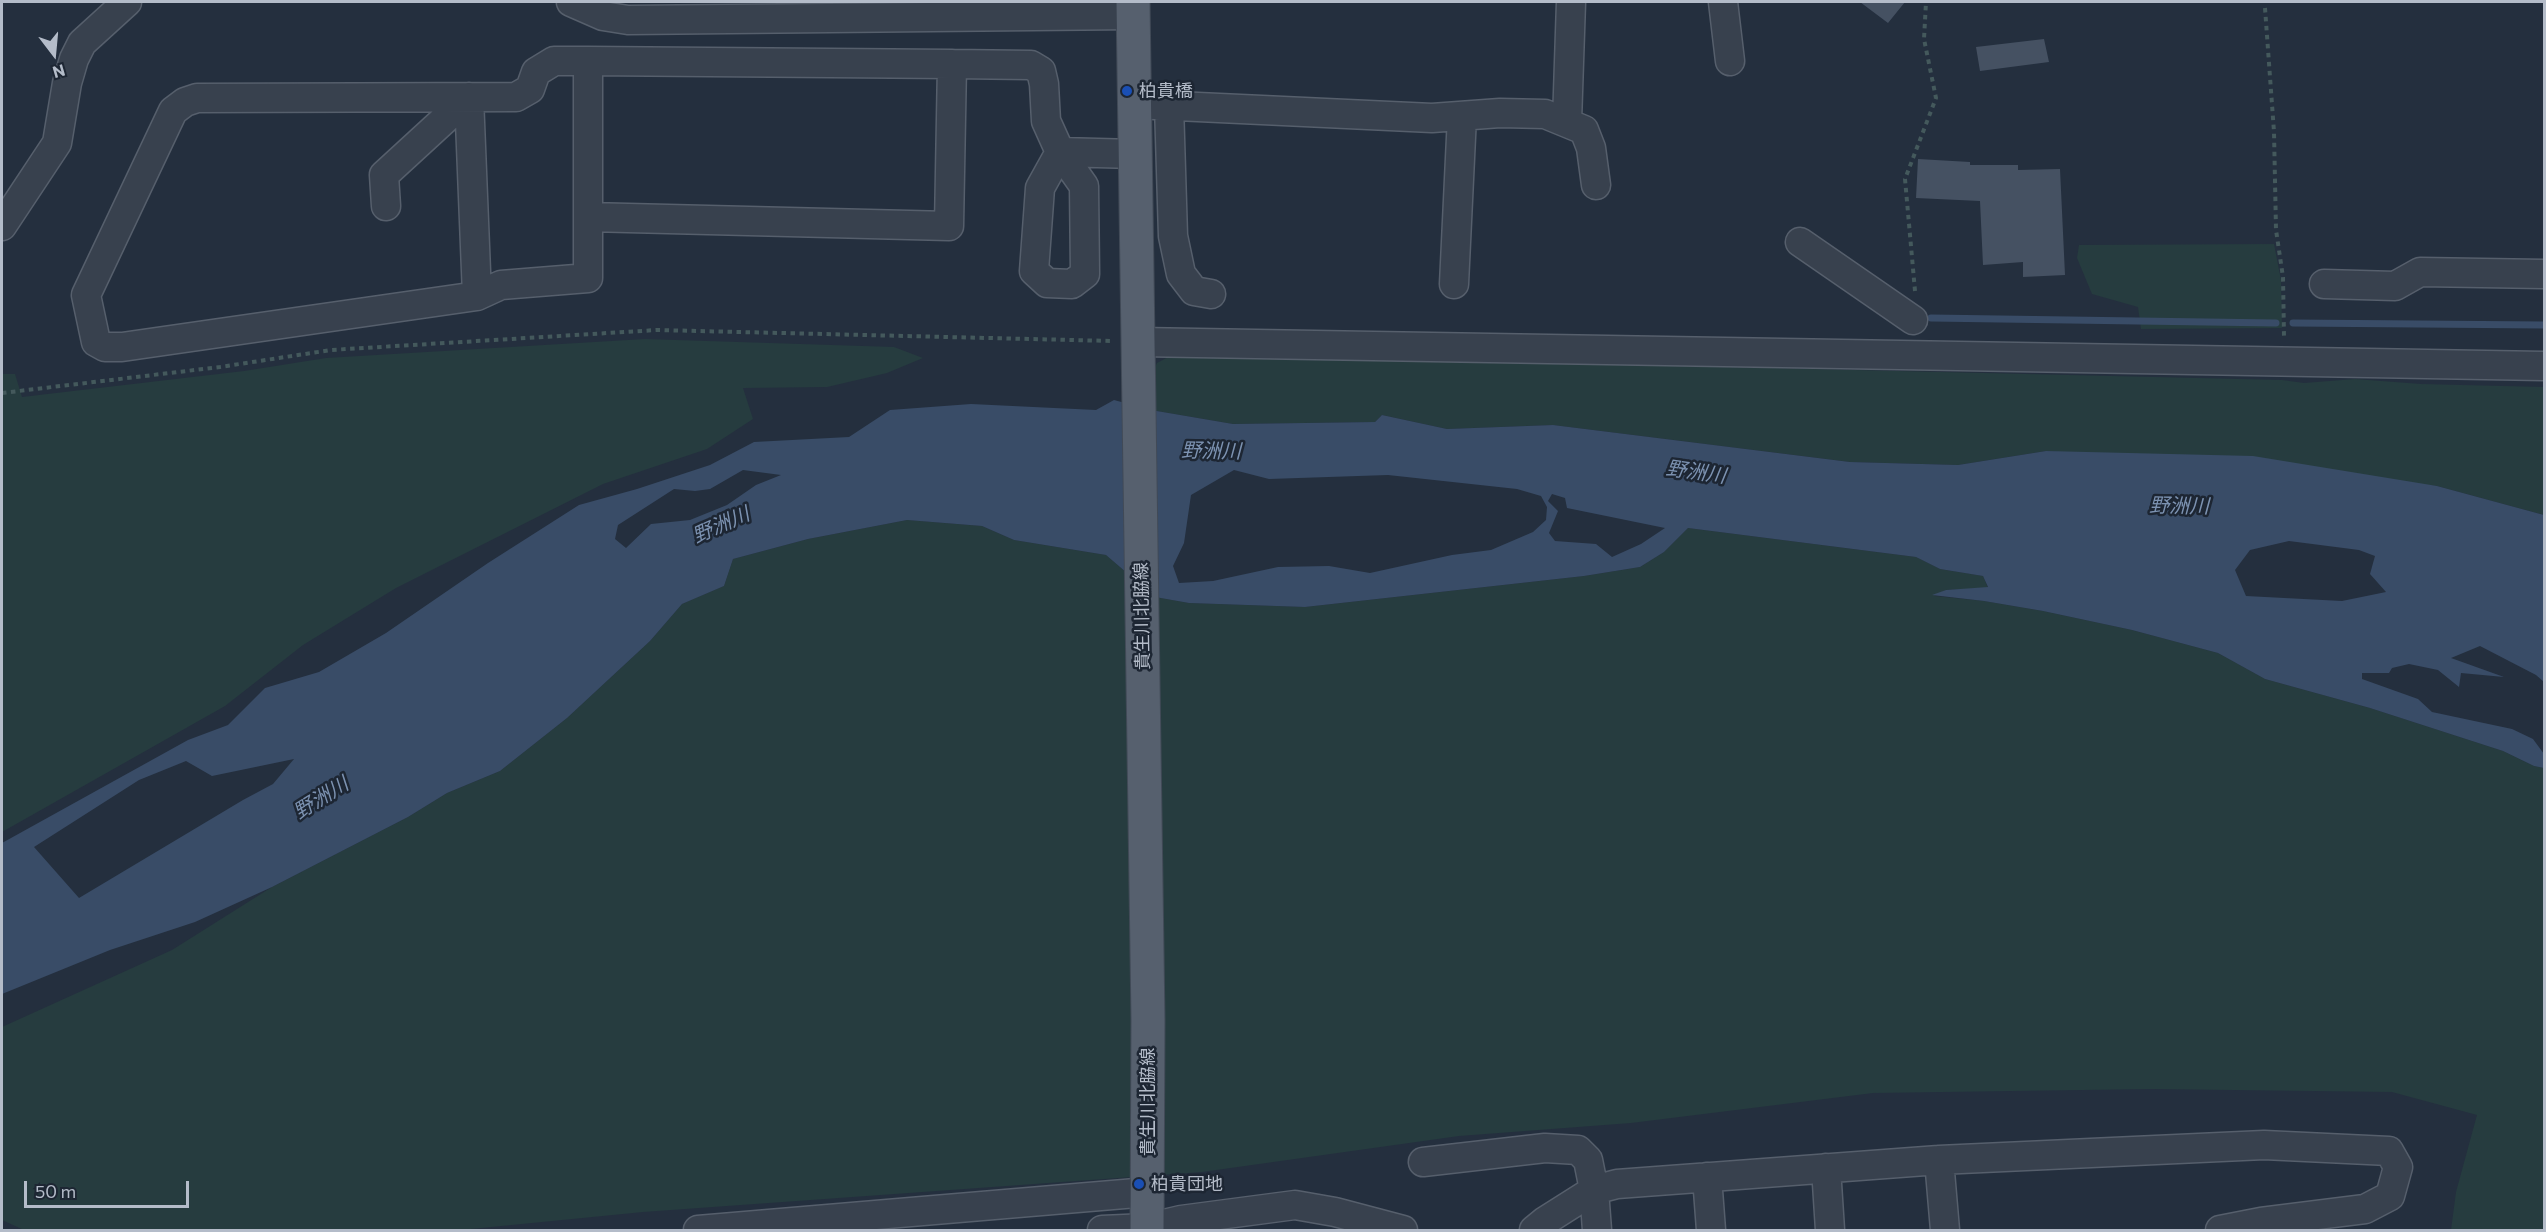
<!DOCTYPE html>
<meta charset="utf-8">
<style>
body{margin:0}
#map{position:relative;width:2546px;height:1232px;overflow:hidden;background:#242f3e;font-family:Commissioner,sans-serif}
canvas{display:block}
.frame{position:absolute;inset:0;border:3px solid #b4bcc9;pointer-events:none}
.north{position:absolute;left:24px;top:24px;width:60px;height:60px;-webkit-text-stroke:4px #1d2633;paint-order:stroke;rotate:164deg;font-size:16px;font-weight:700;line-height:24px;text-align:center;color:#b4bcc9}
.north::after{content:'';display:block;margin:auto;width:21px;height:27px;background:#b4bcc9;clip-path:polygon(50% 0,100% 100%,50% 72%,0 100%)}
.scale{position:absolute;left:24px;top:1181px;width:165px;height:27px;box-sizing:border-box;border:3px solid #b4bcc9;border-top:0;padding-left:8px;font-size:18px;line-height:21px;white-space:nowrap;color:#b4bcc9;-webkit-text-stroke:4px #1d2633;paint-order:stroke}
</style>
<div id="map">
<canvas width="2546" height="1232"></canvas>
<div class="frame"></div>
<div class="north">N</div>
<div class="scale">50 m</div>
</div>
<script>
const ctx = document.querySelector('canvas').getContext('2d');
ctx.lineJoin = 'round';
function fillPath(path, color) { ctx.fillStyle = color; ctx.fill(path, 'evenodd'); }
const poly = rows => new Path2D(rows.map(r => 'M' + r).join(''));
function strokePath(path, color, width, dash) { ctx.strokeStyle = color; ctx.lineWidth = width; ctx.lineCap = dash ? 'butt' : 'round'; ctx.setLineDash(dash || []); ctx.stroke(path); }
function write(font, color, halo, rows, align = 'center') {
  ctx.font = font + ' Commissioner,"Noto Sans JP",sans-serif'; ctx.lineWidth = 5; ctx.setLineDash([]); ctx.textBaseline = 'middle'; ctx.strokeStyle = halo; ctx.fillStyle = color; for (const [text, x, y, turn = 0] of rows) {
    ctx.save(); ctx.translate(x, y); ctx.rotate((+turn || 0) * Math.PI / 180); ctx.textAlign = isNaN(turn) ? turn : align; if (halo) ctx.strokeText(text, 0, 0); ctx.fillText(text, 0, 0); ctx.restore();
  }
}
fillPath(poly([
 [2274,244,2281,280,2282,328,2141,329,2138,307,2092,294,2077,258,2079,245],
 [645,339,894,347,923,358,887,373,827,387,743,388,753,419,707,449,603,484,396,588,303,645,225,706,2,832,2,374,15,374,22,397,244,371,326,358],
 [1174,354,2282,380,2304,383,2355,379,2421,384,2544,387,2544,515,2437,486,2046,451,1958,465,1850,462,1553,425,1447,429,1382,415,1375,422,1233,424,1151,410,1151,375,1157,363],
 [907,520,982,526,1014,540,1106,555,1155,597,1189,603,1305,607,1584,576,1640,567,1664,552,1688,528,1916,557,1940,569,1983,576,1988,588,1946,590,1934,596,1984,601,2043,611,2132,630,2218,653,2265,679,2370,708,2503,751,2534,766,2544,768,2544,1230,2451,1230,2456,1192,2477,1115,2392,1092,2152,1089,1873,1093,1631,1123,1459,1136,1202,1172,643,1212,461,1230,24,1230,2,1220,2,1027,172,950,272,887,408,817,447,793,500,771,567,718,650,641,682,604,724,586,733,559,808,539]
]), '#263c3f');
fillPath(poly([
 [1114,400,1151,410,1233,424,1375,422,1382,415,1447,429,1553,425,1850,462,1958,465,2046,451,2253,456,2437,486,2544,515,2544,682,2536,675,2480,646,2451,658,2504,677,2461,673,2459,687,2438,670,2409,664,2392,668,2389,673,2362,673,2362,679,2418,699,2432,712,2512,729,2533,739,2544,754,2544,768,2534,766,2503,751,2370,708,2265,679,2218,653,2132,630,2043,611,1984,601,1932,595,1946,590,1988,587,1983,576,1940,569,1916,557,1688,528,1664,552,1640,567,1584,576,1305,607,1189,603,1155,597,1106,555,1014,540,982,526,907,520,808,539,733,559,724,586,682,604,650,641,567,718,500,771,447,793,408,817,272,887,195,922,110,950,2,994,2,843,188,740,228,725,265,688,319,672,386,633,488,563,579,505,637,489,710,465,754,442,849,437,890,410,971,404,1096,410],
 [743,470,781,475,756,485,727,505,690,520,651,524,626,548,615,539,618,525,674,489,695,491,710,489],
 [1234,470,1269,479,1388,475,1517,489,1541,496,1547,507,1546,520,1533,532,1491,550,1452,555,1370,573,1329,566,1278,567,1213,581,1179,583,1173,566,1184,543,1191,495],
 [1552,494,1565,498,1567,508,1665,528,1641,544,1612,557,1596,544,1555,541,1549,533,1558,511,1548,501],
 [2289,541,2359,550,2375,556,2370,574,2386,592,2342,601,2246,596,2235,570,2250,550],
 [294,759,273,784,243,800,79,898,34,847,139,780,186,761,212,776]
]), '#394c67');
strokePath(poly([
 [1931,318,2276,323],
 [2293,323,2544,325]
]), '#394c67', 7);
fillPath(poly([
 [1860,2,1905,2,1888,23],
 [2044,39,2049,62,1980,71,1976,47],
 [1918,159,1970,162,1970,165,2018,165,2018,170,2060,169,2065,275,2023,277,2023,262,1983,265,1980,201,1916,198]
]), '#455162');
const minor = poly([
 [571,2,603,16,628,20,1133,15],
 [1723,2,1730,61],
 [588,61,588,278,501,285,477,296,122,347,105,347,96,342,86,295,173,111,185,102,197,98,516,97,530,89,536,72,554,61,588,61,952,64,1031,65,1041,71,1044,84,1046,121,1060,152,1084,186,1085,274,1072,284,1047,283,1034,271,1040,188,1060,152],
 [469,97,477,296],
 [1134,104,1432,118,1500,113,1545,114,1584,130,1591,148,1596,185],
 [1169,105,1173,236,1181,274,1194,291,1211,294],
 [1567,122,1571,2],
 [1060,152,1135,154],
 [386,206,384,175,469,97],
 [588,217,949,226,952,64],
 [2,226,57,143,67,83,74,59,82,43,127,2],
 [1800,242,1913,320],
 [1454,284,1462,116],
 [2324,284,2395,286,2420,272,2544,274],
 [1139,342,2544,366],
 [1939,1160,1945,1230],
 [1423,1162,1545,1148,1578,1150,1588,1160,1594,1190,1597,1230],
 [1826,1168,1830,1230],
 [1707,1177,1711,1230],
 [698,1230,1148,1192],
 [1102,1230,1147,1228,1181,1220,1295,1205,1335,1212,1403,1230],
 [1534,1230,1545,1221,1594,1190,1617,1184,1939,1160,2264,1145,2389,1151,2398,1167,2390,1196,2365,1209,2261,1222,2220,1230]
]);
const major = poly([
 [1133,2,1148,1020,1147,1230]
]);
strokePath(minor, '#565f6c', 31);
strokePath(major, '#414a57', 35);
strokePath(poly([
 [2265,8,2274,132,2276,230,2283,277,2284,337],
 [1915,291,1905,179,1936,98,1924,39,1926,2],
 [2,393,220,367,331,350,657,330,1113,341]
]), '#44595c', 4, [4.5, 4.5]);
strokePath(minor, '#38414e', 28);
strokePath(major, '#56606e', 33);
for (const [x, y, r, color] of [
 [1127,91,6,"#1a4fb4"],
 [1139,1184,6,"#1a4fb4"]
]) { const dot = new Path2D(); dot.arc(x, y, r, 0, 2 * Math.PI); ctx.fillStyle = color; ctx.fill(dot); strokePath(dot, '#1d2633', 2); }
write('18px', '#b4bcc9', '#1d2633', [
 ["柏貴橋",1139,91],
 ["柏貴団地",1151,1184]
], 'left');
write('18px', '#b4bcc9', '#1d2633', [
 ["貴生川北脇線",1142,616,-91],
 ["貴生川北脇線",1148,1102,-90]
]);
write('italic 20px', '#7c92b1', '#1d2633', [
 ["野洲川",1211,451,1],
 ["野洲川",1696,472,8],
 ["野洲川",2179,506,1],
 ["野洲川",721,525,-24],
 ["野洲川",321,798,-32]
]);
</script>
